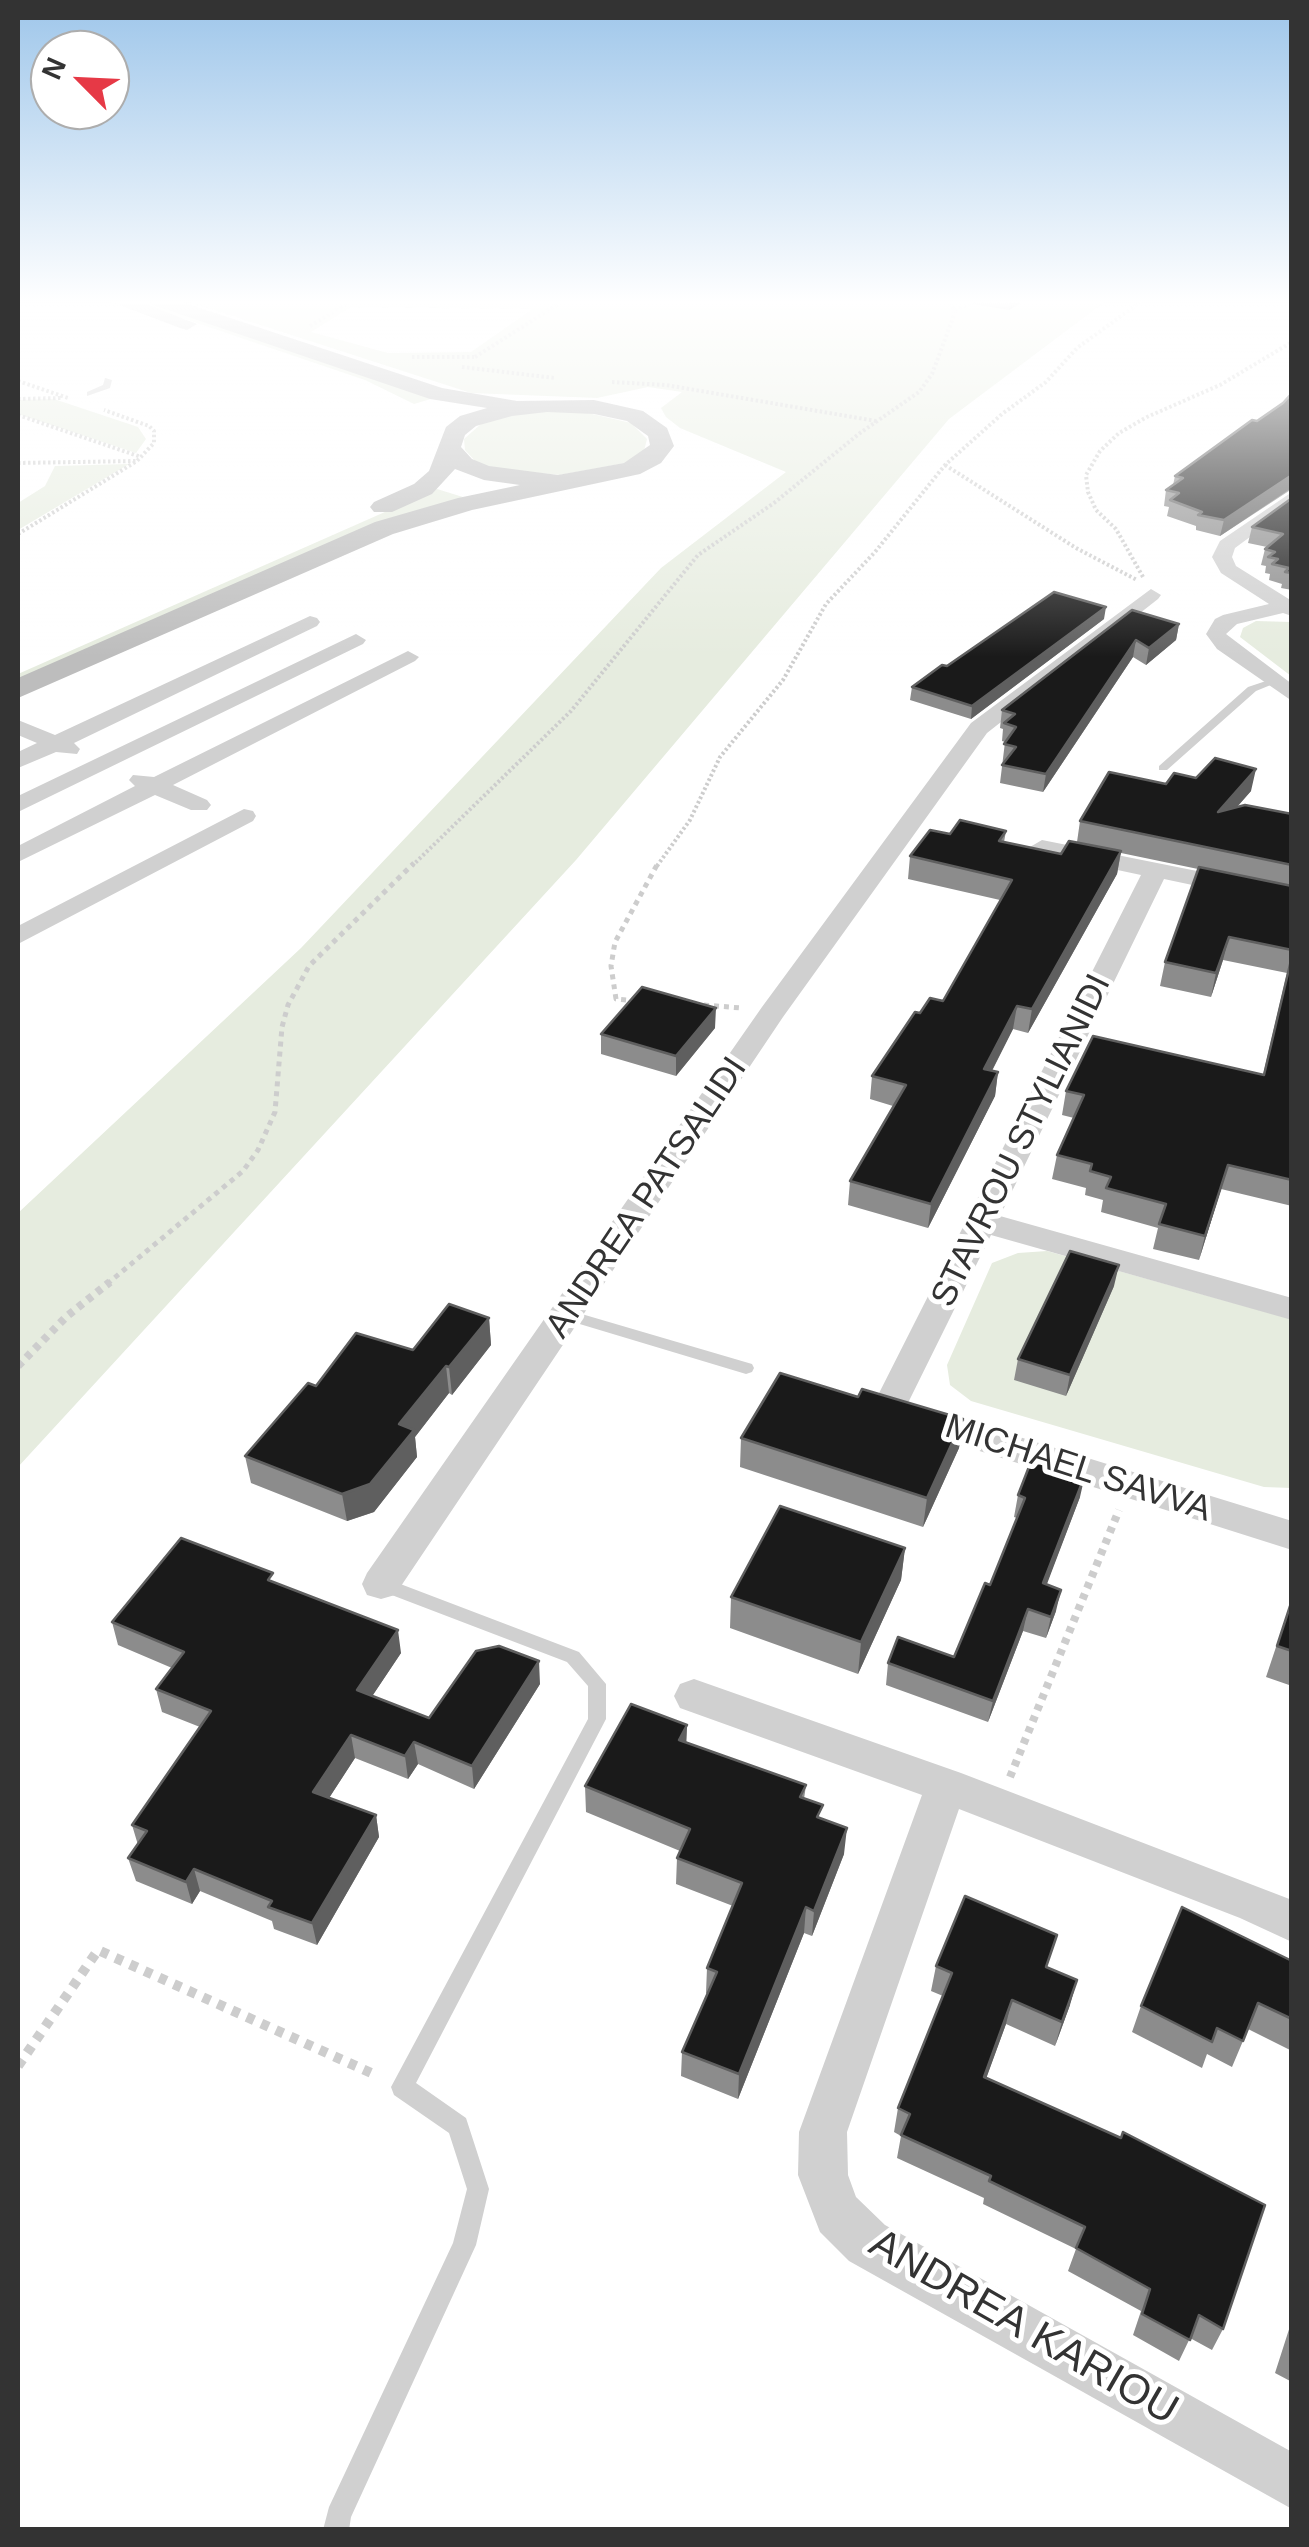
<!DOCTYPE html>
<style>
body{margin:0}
#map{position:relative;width:1309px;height:2547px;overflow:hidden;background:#fff;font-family:Helvetica,sans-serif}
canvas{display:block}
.frame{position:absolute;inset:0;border:20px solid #333;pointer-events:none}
.north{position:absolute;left:30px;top:30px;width:100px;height:100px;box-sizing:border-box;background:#fff;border:2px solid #adadad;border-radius:50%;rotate:294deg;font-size:28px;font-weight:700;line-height:40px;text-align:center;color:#333}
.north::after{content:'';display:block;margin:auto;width:35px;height:45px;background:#e63946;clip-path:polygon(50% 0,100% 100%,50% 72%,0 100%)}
</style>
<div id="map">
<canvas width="1309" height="2547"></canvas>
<div class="frame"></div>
<div class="north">N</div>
</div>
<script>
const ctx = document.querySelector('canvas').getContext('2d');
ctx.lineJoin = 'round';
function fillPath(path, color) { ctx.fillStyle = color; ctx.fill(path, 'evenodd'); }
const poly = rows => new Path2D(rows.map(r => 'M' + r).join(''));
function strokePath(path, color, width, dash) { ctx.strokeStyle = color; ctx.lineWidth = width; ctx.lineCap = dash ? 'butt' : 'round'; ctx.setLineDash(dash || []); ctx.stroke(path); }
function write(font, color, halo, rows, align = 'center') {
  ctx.font = font + ' Helvetica,sans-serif'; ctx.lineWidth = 10; ctx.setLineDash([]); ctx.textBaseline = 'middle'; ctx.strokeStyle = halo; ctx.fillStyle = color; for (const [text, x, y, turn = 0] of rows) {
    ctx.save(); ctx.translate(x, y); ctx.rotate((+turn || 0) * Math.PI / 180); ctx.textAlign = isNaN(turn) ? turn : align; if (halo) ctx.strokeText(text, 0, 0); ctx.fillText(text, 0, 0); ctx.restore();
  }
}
fillPath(poly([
 [132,301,145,301,434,398,414,404,365,380],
 [186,301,1106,301,949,419,576,860,18,1467,18,1213,301,948,661,568,786,472,680,428,666,417,661,408,682,392,648,387,597,398,471,393],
 [351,307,530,309,531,310,471,352,388,353,311,332],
 [54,399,138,427,146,439,136,453,18,414,18,400],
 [575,410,631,423,647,439,644,451,625,463,560,475,497,469,476,462,465,450,464,439,481,424,510,414],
 [129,464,18,530,18,503,45,486,55,466],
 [437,489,463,497,344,537,18,682,18,674],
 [1256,621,1291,622,1291,676,1240,637,1243,628],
 [1047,1251,1291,1319,1291,1488,1264,1487,971,1401,950,1385,947,1365,992,1263,1018,1253]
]), '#e6ecdf');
strokePath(poly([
 [955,311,973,301],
 [310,326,352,301],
 [412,357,474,357],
 [475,357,563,301],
 [462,367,555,378],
 [18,381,68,398],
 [612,382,666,385,876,421],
 [18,399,61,398],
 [18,415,141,457],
 [18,463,136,461],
 [945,465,1076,548,1137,580],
 [18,534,137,461,154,443,154,431,149,426,104,410],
 [1143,577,1116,529,1096,510,1088,492,1086,475,1100,451,1119,433,1147,417,1220,385,1292,342],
 [412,866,571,711,698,555,774,503,860,433,919,392,932,374,953,318,955,311,948,301],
 [657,866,690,820,720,757,783,680,826,604,875,552,945,465,1002,414,1046,382,1077,348,1142,301]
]), '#cdcdcd', 4, [2.5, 2.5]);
strokePath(poly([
 [636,1001,616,999,611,966,615,942,658,863],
 [704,1005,741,1008],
 [107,1284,243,1171,258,1150,275,1112,282,1027,288,1005,309,966,414,863]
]), '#cdcdcd', 5, [5, 5]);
strokePath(poly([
 [18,1366,67,1316,110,1282],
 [1010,1777,1119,1510]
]), '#cdcdcd', 8, [6, 6]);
strokePath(poly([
 [18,2066,98,1950,378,2076]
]), '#cdcdcd', 10, [8, 8]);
fillPath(poly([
 [105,378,112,380,110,388,87,396,87,392,103,385,105,378],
 [1269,680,1278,682,1256,691,1167,770,1159,770,1159,766,1248,687,1269,680],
 [568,1310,752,1364,754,1368,752,1372,746,1374,563,1319,560,1315,568,1310],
 [382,1577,579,1652,606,1684,606,1719,416,2083,466,2118,489,2189,476,2245,351,2517,349,2530,323,2530,329,2507,453,2243,467,2189,449,2133,394,2095,391,2087,588,1719,588,1686,567,1662,376,1589,373,1584,376,1579,382,1577]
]), '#d0d0d0');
fillPath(poly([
 [1292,492,1292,506,1235,548,1232,557,1236,566,1292,601,1292,616,1283,613,1237,624,1226,634,1292,684,1292,701,1217,649,1206,634,1215,619,1223,615,1269,604,1221,573,1212,557,1220,541,1292,492],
 [1151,589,1161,595,1158,599,987,733,783,1017,395,1595,381,1599,367,1595,362,1584,367,1573,762,1007,971,723,1151,589],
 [310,616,317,618,320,622,317,626,74,743,80,749,77,754,56,752,18,768,18,752,37,743,18,735,18,720,55,735,310,616],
 [356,634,366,640,363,644,18,812,18,796,356,634],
 [408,651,419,657,415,661,173,785,207,800,211,805,207,810,191,810,155,795,18,862,18,846,135,786,129,780,133,775,154,777,408,651],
 [244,809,253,811,256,816,253,821,18,944,18,926,244,809],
 [1042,840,1292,890,1292,906,1164,879,1000,1216,1292,1298,1292,1320,991,1235,905,1409,900,1418,888,1422,876,1418,871,1409,1141,875,1033,852,1030,847,1042,840],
 [919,1406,1292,1521,1292,1550,907,1428,901,1419,907,1410,919,1406],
 [694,1679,961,1773,1292,1900,1292,1942,1240,1918,959,1809,847,2132,848,2175,856,2197,885,2225,1292,2452,1292,2509,849,2261,820,2232,798,2175,799,2132,922,1795,680,1708,674,1696,680,1684,694,1679]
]), '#d0d0d0');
fillPath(poly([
 [109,301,138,301,197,324,187,330,180,328,109,301],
 [150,301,179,301,442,388,517,401,594,400,643,411,667,428,674,446,661,463,640,474,472,510,393,534,18,698,18,678,375,522,458,498,520,485,484,480,455,469,432,494,392,512,374,512,370,507,374,502,414,484,429,471,446,427,460,416,487,408,430,399,153,305,150,301],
 [547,412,594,414,627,421,648,436,650,445,624,463,558,475,489,466,472,459,461,447,465,435,476,426,512,416,547,412]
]), '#bdbdbd');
fillPath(poly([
 [956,301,1024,301,1009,310],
 [1292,393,1292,489,1220,536,1196,530,1196,526,1167,516,1169,507,1164,506,1166,490,1173,485,1175,476,1283,403],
 [1292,498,1292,590,1281,588,1282,584,1269,580,1270,574,1265,573,1266,566,1261,565,1265,549,1267,547,1248,543,1252,527],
 [1132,610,1179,624,1176,640,1146,665,1133,657,1043,792,1000,783,1005,742,1002,741,1003,729,1000,728,1002,710],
 [1104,619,971,719,910,700,912,687,947,666],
 [1166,784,1251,791,1237,807,1292,814,1292,1206,1221,1189,1199,1260,1153,1249,1158,1228,1101,1212,1103,1200,1085,1195,1086,1188,1052,1179,1057,1155,1074,1118,1062,1115,1066,1091,1263,1075,1287,973,1223,960,1211,997,1160,986,1165,962,1198,869,1121,853,1117,874,1028,1033,1013,1029,992,1071,998,1072,995,1096,928,1228,848,1205,850,1181,893,1106,870,1099,872,1076,920,1013,943,1001,1000,900,908,879,910,856,950,834,1006,831,1004,842,1061,854,1077,842,1080,821],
 [715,1028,676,1076,601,1054,601,1034],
 [1114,1286,1066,1396,1014,1380,1018,1359],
 [489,1318,491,1345,452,1395,449,1393,415,1437,417,1457,374,1512,347,1521,251,1483,245,1456,316,1386,413,1350],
 [858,1397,963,1419,959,1448,923,1527,740,1467,741,1438],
 [1018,1495,1080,1497,1046,1585,1056,1611,1046,1638,1023,1631,988,1722,886,1685,888,1663,954,1657,990,1585,1017,1518,1014,1517],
 [905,1548,901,1580,858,1674,730,1628,731,1597],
 [275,1583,401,1653,372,1696,429,1718,540,1684,474,1789,418,1764,408,1779,355,1758,329,1798,376,1815,379,1837,317,1945,274,1929,272,1921,200,1891,192,1904,136,1881,128,1858,138,1845,132,1825,200,1727,162,1712,156,1689,172,1668,118,1645,112,1622],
 [1292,1599,1292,1686,1266,1677],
 [687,1725,686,1742,806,1785,804,1799,821,1819,844,1854,812,1936,804,1933,738,2099,681,2076,682,2052,707,1994,706,1993,707,1968,733,1906,676,1884,677,1858,680,1851,586,1812,585,1786],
 [1292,1961,1292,2051,1248,2029,1232,2067,1207,2054,1202,2068,1132,2032,1141,2006],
 [936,1966,1048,1968,1070,2005,1055,2046,1006,2024,986,2078,1223,2329,1212,2350,1190,2338,1179,2361,1133,2335,1141,2311,1068,2271,1076,2249,983,2204,984,2198,897,2158,901,2136,894,2132,898,2108,943,1996,931,1991],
 [1292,2320,1292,2382,1275,2373]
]), '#8c8c8c');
fillPath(poly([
 [1013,301,1024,301,1009,310,1010,303],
 [1292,475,1290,489,1220,536,1224,520],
 [1106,607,1104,619,971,719,972,706],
 [1179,624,1176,640,1146,665,1149,648],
 [1136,640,1133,657,1043,792,1046,774],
 [1256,769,1251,791,1213,834,1218,812],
 [1121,851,1117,874,1028,1033,1032,1009],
 [1229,937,1223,960,1211,997,1216,973],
 [1017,1006,1013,1029,981,1092,984,1069],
 [716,1008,715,1028,676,1076,676,1056],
 [998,1072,995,1096,928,1228,931,1204],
 [1228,1165,1221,1189,1199,1260,1205,1236],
 [1119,1265,1114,1286,1066,1396,1070,1375],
 [489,1318,491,1345,452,1395,449,1367],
 [446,1366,449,1393,415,1437,417,1457,374,1512,347,1521,342,1494],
 [963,1419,959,1448,923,1527,927,1498],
 [1085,1475,1080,1497,1039,1605,1043,1583],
 [905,1548,901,1580,858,1674,861,1642],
 [1061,1590,1056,1611,1046,1638,1051,1617],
 [1028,1609,1023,1631,988,1722,993,1701],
 [398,1630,401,1653,361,1713,357,1690],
 [539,1661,540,1684,474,1789,472,1766],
 [687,1725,686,1751,679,1740],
 [351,1735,355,1758,318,1815,313,1792],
 [414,1742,418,1764,408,1779,405,1756],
 [376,1815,379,1837,317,1945,312,1923],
 [847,1828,844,1854,812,1936,814,1911],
 [194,1869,200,1891,192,1904,186,1882],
 [806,1907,804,1933,738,2099,739,2074],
 [1077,1980,1070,2005,1055,2046,1062,2022],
 [1012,2000,1006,2024,978,2101,984,2077]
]), '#5f5f5f');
const building = poly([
 [1292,393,1292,475,1224,520,1198,515,1202,512,1170,500,1179,493,1166,490,1183,478,1175,476,1252,420,1257,421,1283,403,1292,393],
 [1292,498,1292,573,1285,572,1289,568,1272,564,1278,559,1268,557,1275,552,1265,549,1283,534,1252,527,1292,498],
 [1054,592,1106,607,972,706,912,687,942,665,947,666,1054,592],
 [1132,610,1179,624,1149,648,1136,640,1046,774,1002,765,1016,747,1004,744,1016,727,1004,723,1015,714,1002,710,1132,610],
 [1215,758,1256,769,1218,812,1245,805,1292,814,1292,865,1080,821,1109,772,1166,784,1174,773,1196,778,1215,758],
 [960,820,1006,831,999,841,1061,854,1069,841,1121,851,1032,1009,1017,1006,984,1069,998,1072,931,1204,850,1181,906,1085,872,1076,915,1012,920,1013,930,998,943,1001,1012,880,910,856,930,830,950,834,960,820],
 [1199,867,1292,886,1292,950,1229,937,1216,973,1165,962,1199,867],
 [1292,956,1292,1180,1228,1165,1205,1236,1159,1224,1166,1204,1106,1188,1111,1177,1090,1171,1092,1164,1057,1155,1084,1095,1066,1091,1093,1036,1264,1075,1292,956],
 [642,987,716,1008,676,1056,601,1034,642,987],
 [1070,1251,1119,1265,1070,1375,1018,1359,1070,1251],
 [449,1304,489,1318,449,1367,446,1366,399,1424,414,1430,370,1484,342,1494,245,1456,308,1383,316,1386,356,1333,413,1350,449,1304],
 [780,1373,858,1397,862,1389,963,1419,927,1498,741,1438,780,1373],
 [1032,1459,1085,1475,1043,1583,1061,1590,1051,1617,1028,1609,993,1701,888,1663,898,1637,954,1657,985,1583,990,1585,1025,1498,1018,1495,1032,1459],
 [780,1506,905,1548,861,1642,731,1597,780,1506],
 [181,1538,273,1573,268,1580,398,1630,357,1690,429,1718,476,1651,499,1646,539,1661,472,1766,414,1742,405,1756,351,1735,313,1792,376,1815,312,1923,268,1907,272,1901,194,1869,186,1882,128,1858,147,1831,132,1825,211,1711,156,1689,184,1652,112,1622,181,1538],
 [1292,1600,1292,1651,1277,1646,1292,1600],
 [631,1704,687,1725,679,1740,806,1785,800,1797,823,1805,817,1817,847,1828,814,1911,806,1907,739,2074,682,2052,717,1972,707,1968,742,1883,677,1858,690,1829,585,1786,631,1704],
 [965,1896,1057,1935,1046,1967,1077,1980,1062,2022,1012,2000,984,2077,1121,2138,1123,2132,1265,2205,1223,2329,1199,2315,1190,2340,1142,2314,1150,2289,1076,2248,1085,2227,989,2181,991,2176,901,2135,910,2114,898,2108,952,1973,936,1966,965,1896],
 [1182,1907,1292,1961,1292,2019,1258,2003,1243,2041,1217,2028,1212,2042,1141,2006,1182,1907]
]);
fillPath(building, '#1a1a1a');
strokePath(building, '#5f5f5f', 2.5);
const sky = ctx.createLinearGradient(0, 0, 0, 657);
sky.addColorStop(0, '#9ec6ea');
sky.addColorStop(0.46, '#fff');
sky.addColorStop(1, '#ffffff00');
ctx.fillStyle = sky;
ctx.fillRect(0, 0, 1309, 657);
write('35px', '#333', '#fff', [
 ["STAVROU STYLIANIDI",1022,1141,-64],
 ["ANDREA PATSALIDI",647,1198,-56],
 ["MICHAEL SAVVA",1078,1469,18]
]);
write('42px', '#333', '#fff', [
 ["ANDREA KARIOU",1023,2328,30]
]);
</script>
